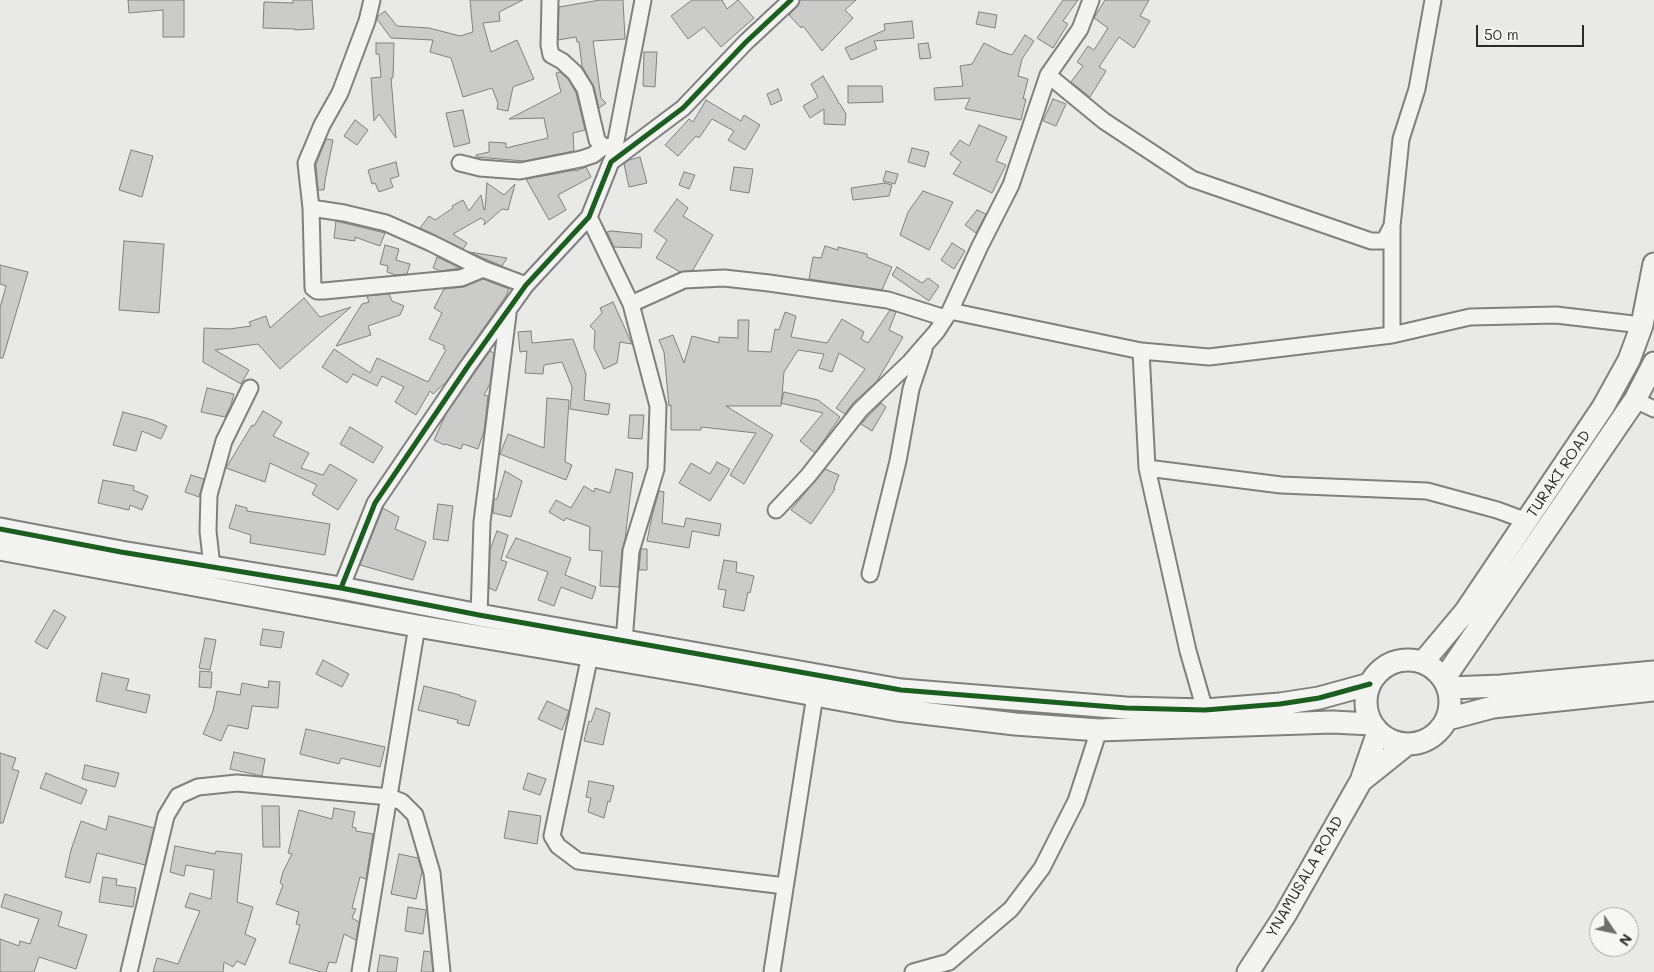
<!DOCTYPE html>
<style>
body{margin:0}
#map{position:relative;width:1654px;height:972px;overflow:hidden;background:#e9e9e7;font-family:Mali,sans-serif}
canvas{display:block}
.north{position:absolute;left:1589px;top:907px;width:50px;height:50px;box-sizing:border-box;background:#f6f6f2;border:1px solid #a5a5a2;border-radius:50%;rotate:124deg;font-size:14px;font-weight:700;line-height:20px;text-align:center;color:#2b2b2b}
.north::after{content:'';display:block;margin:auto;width:18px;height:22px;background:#6e6e6d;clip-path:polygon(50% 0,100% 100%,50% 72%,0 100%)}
.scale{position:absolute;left:1476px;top:25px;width:108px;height:22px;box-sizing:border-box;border:2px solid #2b2b2b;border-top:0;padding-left:6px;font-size:15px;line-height:18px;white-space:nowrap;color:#2b2b2b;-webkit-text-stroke:4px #f6f6f2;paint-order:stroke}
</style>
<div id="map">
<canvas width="1654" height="972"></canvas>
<div class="north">N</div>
<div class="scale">50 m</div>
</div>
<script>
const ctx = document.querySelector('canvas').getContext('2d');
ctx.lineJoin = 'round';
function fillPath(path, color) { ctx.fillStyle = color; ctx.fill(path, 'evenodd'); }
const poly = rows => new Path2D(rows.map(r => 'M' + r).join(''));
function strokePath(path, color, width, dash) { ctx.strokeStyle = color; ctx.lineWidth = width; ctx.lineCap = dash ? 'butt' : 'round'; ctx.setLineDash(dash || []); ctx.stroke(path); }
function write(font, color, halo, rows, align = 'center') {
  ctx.font = font + ' Mali,sans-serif'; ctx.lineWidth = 4; ctx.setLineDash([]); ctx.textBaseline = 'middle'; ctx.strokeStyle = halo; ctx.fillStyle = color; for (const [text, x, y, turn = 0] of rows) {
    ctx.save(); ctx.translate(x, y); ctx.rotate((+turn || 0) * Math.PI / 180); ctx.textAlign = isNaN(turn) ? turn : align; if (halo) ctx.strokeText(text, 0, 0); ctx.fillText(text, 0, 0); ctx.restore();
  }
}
const building = poly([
 [128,0,184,0,184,37,163,37,163,10,129,13,128,0],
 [293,0,312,0,314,29,295,30,295,29,263,28,264,2,293,3,293,0],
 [470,0,523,0,499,12,500,21,483,23,491,52,517,40,534,79,513,87,508,111,497,109,498,103,492,88,463,97,451,58,430,52,433,40,391,38,377,19,378,16,385,11,397,26,429,28,460,36,473,32,470,0],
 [600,0,623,0,625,39,593,41,601,98,606,103,599,108,594,87,582,66,579,42,577,42,576,37,558,40,559,7,600,0],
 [692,0,722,0,727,9,738,0,754,18,721,47,704,27,688,39,671,16,692,0],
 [800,0,856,0,845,10,853,18,822,51,803,26,801,28,789,15,798,6,800,0],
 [1063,0,1078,0,1063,21,1068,24,1053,48,1037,38,1063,0],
 [1105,0,1149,0,1140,16,1150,21,1134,48,1119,37,1099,67,1106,71,1090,97,1071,82,1083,66,1077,62,1088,46,1094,50,1108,28,1094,18,1105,0],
 [979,12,997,15,995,28,976,24,979,12],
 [912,21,914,38,874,41,877,49,851,60,845,48,885,30,884,24,912,21],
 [1025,35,1034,41,1022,59,1018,76,1028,79,1023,99,1026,99,1021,120,965,109,970,98,935,100,934,88,963,86,960,66,972,64,984,43,1002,52,1012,55,1025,35],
 [376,43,394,43,393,78,391,78,396,138,379,114,374,121,371,78,381,77,379,54,376,54,376,43],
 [928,43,931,58,920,59,918,44,928,43],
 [644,52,657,52,655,87,643,86,644,52],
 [560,72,568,79,576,93,585,130,573,133,574,151,524,161,476,157,476,155,489,152,489,142,506,143,506,148,548,138,544,118,509,119,561,92,556,73,560,72],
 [823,76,838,101,838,103,840,104,846,114,845,125,824,124,824,109,810,118,803,106,818,97,811,84,823,76],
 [848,86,882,86,883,102,848,103,848,86],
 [778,89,782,100,771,105,767,94,778,89],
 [1053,99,1066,104,1056,126,1043,121,1053,99],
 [706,100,741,121,744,115,760,125,745,150,728,140,734,131,712,119,699,138,696,136,678,156,665,145,689,119,693,122,706,100],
 [463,110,470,143,454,147,446,113,463,110],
 [355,120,368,130,357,145,344,136,355,120],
 [979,125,1007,137,996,161,1006,165,992,193,953,174,961,162,950,154,960,140,969,146,979,125],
 [326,139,333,140,325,181,324,190,318,190,316,164,326,139],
 [912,148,929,152,925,167,908,162,912,148],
 [131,150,153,156,142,197,119,190,131,150],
 [640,157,647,183,629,187,624,164,629,160,640,157],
 [396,162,399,176,390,179,393,187,379,192,375,183,372,184,368,170,396,162],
 [586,167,591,177,558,195,566,210,549,220,526,179,576,170,576,171,586,167],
 [734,167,753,169,749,193,730,190,734,167],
 [886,171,898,174,895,184,883,181,886,171],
 [684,172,695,175,689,189,679,185,684,172],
 [487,183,504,195,515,184,508,210,502,209,484,225,485,221,481,218,453,234,467,243,463,249,420,228,429,216,435,220,453,208,452,206,463,200,469,211,481,195,484,210,485,210,487,183],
 [885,183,892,185,889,196,853,200,851,188,885,183],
 [923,191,953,202,929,250,900,235,908,212,923,191],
 [677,199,688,208,683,216,713,235,693,270,680,272,656,258,667,240,654,231,677,199],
 [977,210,986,214,976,233,965,225,977,210],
 [336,221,385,233,380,246,355,237,355,241,334,238,336,221],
 [611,231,642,234,641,248,614,247,607,232,611,231],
 [124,241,164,244,159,313,119,310,124,241],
 [952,243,965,251,954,269,941,260,952,243],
 [385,245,399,249,396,260,410,264,407,274,396,275,387,272,388,266,380,264,385,245],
 [825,246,838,250,838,247,867,254,867,257,892,267,882,290,809,279,813,257,821,258,825,246],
 [469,252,507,258,502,266,469,252],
 [437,257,460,268,440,271,433,268,437,257],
 [0,265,28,272,3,358,0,358,0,308,6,286,0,284,0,265],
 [897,267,922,283,928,278,939,286,929,301,892,275,897,267],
 [483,279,509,289,506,296,446,382,433,394,430,391,416,415,395,402,404,387,382,376,377,386,353,374,347,383,322,367,334,349,370,373,377,358,428,382,446,350,443,348,445,346,429,339,442,313,434,308,444,289,464,287,483,279],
 [389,294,392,301,404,306,400,315,368,326,371,335,336,346,362,304,369,302,367,296,389,294],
 [304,298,320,317,351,307,280,369,258,344,215,350,249,370,241,384,203,362,204,328,229,329,251,326,249,322,266,316,270,328,304,298],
 [613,302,632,344,620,342,617,363,604,369,594,348,595,331,590,326,602,313,600,308,613,302],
 [890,310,896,312,889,330,903,337,877,381,853,403,845,414,836,408,865,369,839,353,832,372,819,368,824,354,798,350,784,372,781,406,726,406,773,435,744,484,730,475,756,433,701,427,701,430,671,430,671,405,669,406,664,352,659,340,673,335,684,363,692,336,719,343,719,337,738,338,738,320,749,320,748,351,771,352,775,329,779,330,785,312,796,316,791,337,827,343,842,319,864,332,861,339,868,343,890,310],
 [531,331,532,343,573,339,586,374,584,400,610,404,608,415,570,409,572,387,562,362,544,365,543,374,525,373,527,351,520,352,518,332,531,331],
 [490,351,494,353,490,384,484,395,488,396,484,431,478,449,463,444,461,449,445,444,444,445,434,440,446,414,490,351],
 [207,388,234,394,231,405,225,417,201,412,207,388],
 [784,392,818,400,840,417,815,453,800,441,823,413,781,403,784,392],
 [547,398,569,400,565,462,572,465,566,480,500,454,508,434,544,448,547,398],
 [881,403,886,407,872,431,861,424,881,403],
 [263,411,282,422,273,436,309,453,301,468,323,475,330,464,357,480,338,510,312,494,317,485,270,463,265,482,226,468,252,425,254,426,263,411],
 [123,412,153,420,167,426,161,439,142,431,136,451,113,445,123,412],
 [630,415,644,415,642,439,628,438,630,415],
 [350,427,383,447,373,463,340,444,350,427],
 [717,462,730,469,710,501,679,483,691,463,710,474,717,462],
 [616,469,633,473,625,539,622,550,619,587,600,586,602,551,589,550,590,527,566,518,564,521,549,512,556,500,571,508,584,486,594,492,595,488,610,493,616,469],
 [825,469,839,475,834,488,835,489,811,524,791,510,825,469],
 [505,471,522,481,511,517,493,513,494,499,497,499,505,471],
 [191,475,204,479,199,497,185,492,191,475],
 [103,480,134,486,133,490,148,496,142,510,130,505,129,510,98,503,103,480],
 [659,491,664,492,662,523,684,527,686,518,721,524,719,536,692,531,689,548,647,541,652,516,659,491],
 [438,504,453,506,448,541,433,539,438,504],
 [236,505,247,508,247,511,330,524,325,555,250,543,251,535,229,528,236,505],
 [383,508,399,517,395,529,426,542,413,580,360,565,383,508],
 [497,531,508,535,501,560,507,562,496,591,489,588,490,550,497,531],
 [516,538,571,558,565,575,596,587,592,599,561,587,554,606,538,600,548,572,506,557,516,538],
 [641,549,647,549,647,570,639,570,641,549],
 [724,560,737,562,736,572,754,576,750,593,748,592,744,611,723,607,726,590,718,589,724,560],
 [54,610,66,617,47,649,35,642,54,610],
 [263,629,284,632,281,648,260,645,263,629],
 [205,638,216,640,210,670,199,668,205,638],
 [323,660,349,674,342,687,316,674,323,660],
 [200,671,212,672,211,688,199,687,200,671],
 [102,673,129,679,126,690,150,695,146,713,96,701,102,673],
 [269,681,280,682,278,708,252,706,248,729,228,725,221,741,203,734,213,711,217,691,240,695,242,683,268,688,269,681],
 [424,686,460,695,460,696,476,701,469,726,457,723,458,720,418,710,424,686],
 [547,701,569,711,562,730,538,719,547,701],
 [596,708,610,713,603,745,584,741,589,721,591,722,596,708],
 [306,729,385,747,380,767,341,758,339,764,300,754,306,729],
 [234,752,265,759,262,776,230,769,234,752],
 [0,753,16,758,12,769,19,771,3,823,0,823,0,753],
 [85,765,119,773,115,787,82,779,85,765],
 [46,773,87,790,81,804,40,788,46,773],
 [528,773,546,779,540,795,523,789,528,773],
 [589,781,614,786,610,802,608,801,604,818,588,812,591,798,586,797,589,781],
 [262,806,279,806,280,847,263,847,262,806],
 [334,808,355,812,352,827,356,828,356,831,373,834,366,879,360,877,352,908,356,909,352,918,359,922,356,940,344,934,336,963,329,962,326,972,321,972,289,963,300,925,296,924,299,912,276,904,283,885,280,883,283,872,292,854,288,853,299,810,332,819,334,808],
 [509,811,541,816,537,844,504,838,509,811],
 [109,816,154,828,145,865,97,853,90,883,65,877,71,850,81,821,106,830,109,816],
 [175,846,215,854,216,851,242,854,237,902,253,907,245,934,256,939,245,965,237,961,233,967,224,962,223,972,153,972,157,958,178,964,200,911,185,907,190,893,211,899,214,870,186,865,184,876,170,872,175,846],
 [399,854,418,858,422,872,416,899,391,894,399,854],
 [103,877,117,879,116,885,136,888,133,907,99,902,103,877],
 [5,894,62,912,58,926,87,935,76,969,39,957,34,972,0,972,0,939,19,946,20,941,30,944,39,919,1,907,5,894],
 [408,907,426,910,423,934,405,931,408,907],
 [424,951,431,952,433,972,421,972,424,951],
 [380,955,398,958,396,972,377,972,380,955]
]);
fillPath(building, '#cbcbca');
strokePath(building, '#808080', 1);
const street = poly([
 [372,0,367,21,340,93,322,125,306,163,311,208,313,288,317,291,324,291,461,278,483,269],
 [550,0,549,45,551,55,562,61,575,73,585,89,597,140,603,147,614,146],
 [1048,75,1104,121,1192,179,1371,241,1384,241,1392,226],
 [613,156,643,0],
 [460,163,480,168,520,171,581,159,593,155,603,147],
 [311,208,344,213,386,223,431,243,483,269,526,285],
 [589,217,631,304,658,406,656,469,631,551,624,642],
 [631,304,684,280,724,278,769,283,888,300,945,318],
 [950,311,1141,351,1209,357,1392,335,1470,317,1556,315,1642,325],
 [1392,335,1392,226,1401,139,1417,89,1433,0],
 [1141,351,1147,468,1188,651,1205,710],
 [1635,400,1654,409],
 [1147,468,1281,485,1427,491,1497,510,1527,521],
 [776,510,808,476,860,410,910,362,937,331,950,311,980,246,1011,185,1048,75,1080,29,1091,0],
 [212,567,208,531,209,495,224,441,250,388],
 [870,574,898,461,911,389,924,350],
 [341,588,375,503,468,366,526,285,589,217,611,162,683,108,746,42,791,0],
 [479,615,482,522,508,314],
 [590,655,552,836,558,846,578,861,785,886],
 [129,972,166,816,178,796,198,787,237,783,390,797,402,802,415,815,432,873,442,972],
 [360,972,417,626],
 [772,972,815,695],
 [913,972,949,962,1011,909,1042,868,1076,801,1099,730]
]);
const secondary = poly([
 [0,529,121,552,341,588,479,615,901,690,1126,708,1205,710,1280,704,1319,698,1370,684],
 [0,549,417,626,700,674,897,710,1015,724,1099,730,1332,722,1372,724],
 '1366 702a42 42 0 1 1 84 0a42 42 0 1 1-84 0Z',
 [1423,662,1465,612,1603,407,1629,360,1642,325,1654,264],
 [1444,679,1635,400,1654,363],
 [1449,688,1501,686,1654,672],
 [1448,719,1493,707,1654,690],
 [1361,781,1406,745],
 [1248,972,1285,915,1361,781,1378,732]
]);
strokePath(street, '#808080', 19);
strokePath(secondary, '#808080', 25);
strokePath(street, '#f3f3f1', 15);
strokePath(secondary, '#f3f3f1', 21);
strokePath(poly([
 [0,529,121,552,341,588,479,615,901,690,1126,708,1205,710,1280,704,1319,698,1370,684],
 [341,588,375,503,468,366,526,285,589,217,611,162,683,108,746,42,791,0]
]), '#1b5e20', 5);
write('15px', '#2b2b2b', '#f6f6f2', [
 ["TURAKI ROAD",1559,474,-56],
 ["YNAMUSALA ROAD",1305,877,-60]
]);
</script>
